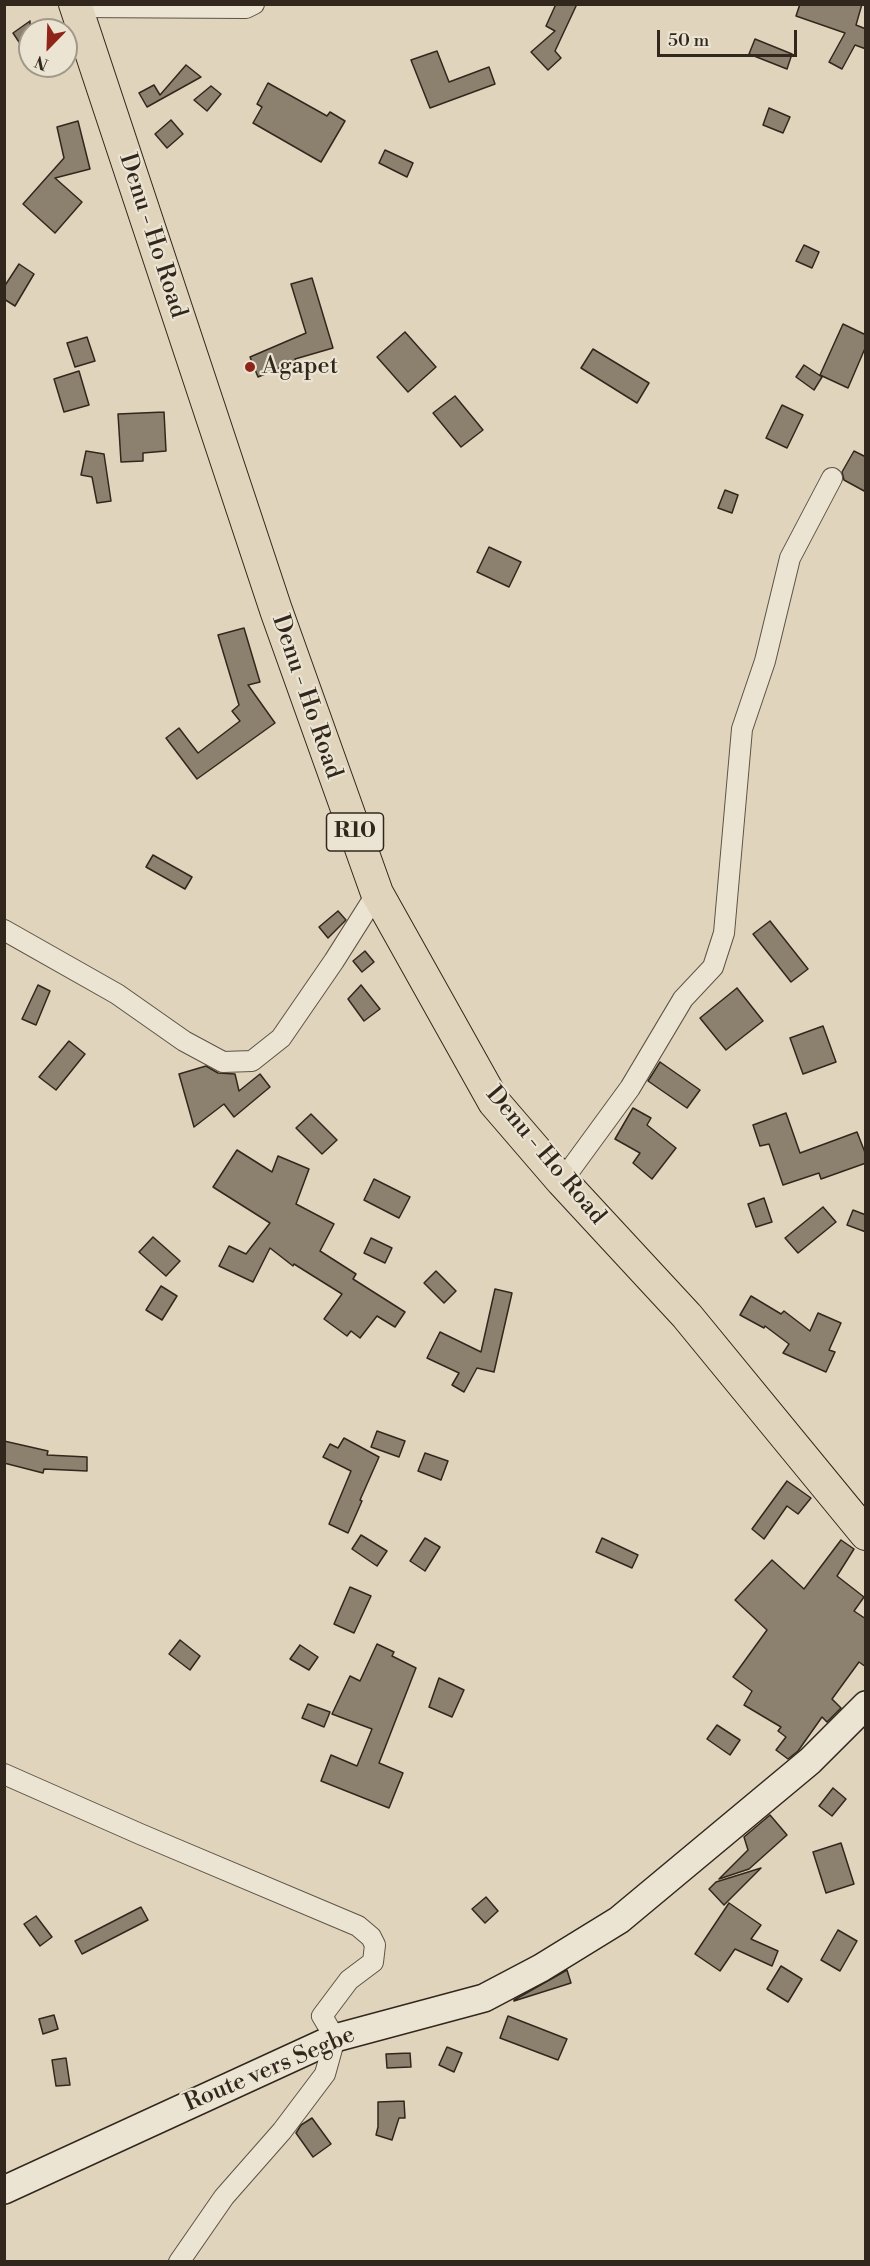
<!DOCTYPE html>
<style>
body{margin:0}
#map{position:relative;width:870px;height:2266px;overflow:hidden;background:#e0d5bc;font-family:"Libre Bodoni",serif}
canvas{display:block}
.frame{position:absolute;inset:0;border:6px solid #32271c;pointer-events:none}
.north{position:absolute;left:18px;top:18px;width:60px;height:60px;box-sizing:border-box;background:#ebe4d3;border:2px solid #a1988a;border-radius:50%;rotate:203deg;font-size:16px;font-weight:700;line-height:24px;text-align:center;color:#32271c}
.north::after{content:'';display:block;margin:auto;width:21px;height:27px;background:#8f2418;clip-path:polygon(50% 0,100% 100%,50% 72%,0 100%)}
.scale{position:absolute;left:657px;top:30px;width:140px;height:27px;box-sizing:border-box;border:3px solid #32271c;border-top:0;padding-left:8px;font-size:18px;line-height:21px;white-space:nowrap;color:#32271c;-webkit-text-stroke:4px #ebe4d3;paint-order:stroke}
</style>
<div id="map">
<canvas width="870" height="2266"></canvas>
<div class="frame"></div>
<div class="north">N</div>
<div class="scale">50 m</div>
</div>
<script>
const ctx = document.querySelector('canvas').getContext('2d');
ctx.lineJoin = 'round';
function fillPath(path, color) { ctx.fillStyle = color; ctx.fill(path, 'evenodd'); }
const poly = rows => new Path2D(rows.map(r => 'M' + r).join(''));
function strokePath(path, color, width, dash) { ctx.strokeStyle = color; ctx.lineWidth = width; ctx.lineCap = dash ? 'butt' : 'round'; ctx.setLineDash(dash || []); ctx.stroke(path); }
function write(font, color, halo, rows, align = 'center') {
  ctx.font = font + ' "Libre Bodoni",serif'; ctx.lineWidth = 4.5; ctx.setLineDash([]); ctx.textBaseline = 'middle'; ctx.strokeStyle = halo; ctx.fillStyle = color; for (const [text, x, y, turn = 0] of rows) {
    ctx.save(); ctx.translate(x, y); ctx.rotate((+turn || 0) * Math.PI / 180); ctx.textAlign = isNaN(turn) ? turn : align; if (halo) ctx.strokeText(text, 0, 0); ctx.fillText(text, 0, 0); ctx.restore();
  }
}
const building = poly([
 [556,4,577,4,555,51,561,58,548,70,531,52,555,31,546,26,556,4],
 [800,4,862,4,856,25,866,29,866,49,855,45,842,69,829,62,845,33,796,16,800,4],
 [30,21,30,38,21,45,13,33,30,21],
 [755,39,792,54,787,69,749,54,755,39],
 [437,51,449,82,489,67,495,84,430,108,411,60,437,51],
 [186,65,201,77,147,107,139,93,154,85,160,95,186,65],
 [268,83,327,116,330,112,345,121,321,162,253,123,262,107,257,104,268,83],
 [211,86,221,94,207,111,194,100,211,86],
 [769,108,790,117,783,133,763,125,769,108],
 [171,120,183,134,167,148,155,134,171,120],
 [78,121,90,169,55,178,82,202,55,233,23,204,64,158,57,127,78,121],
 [385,150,413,163,407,177,379,163,385,150],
 [804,245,819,252,812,268,796,261,804,245],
 [19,264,34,274,15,306,4,299,4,287,19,264],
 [312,278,333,348,295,359,296,361,258,377,250,357,306,333,291,284,312,278],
 [843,324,866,335,866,346,848,388,820,375,843,324],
 [405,332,436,367,408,392,377,357,405,332],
 [87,337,95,361,75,367,67,343,87,337],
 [593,349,649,383,637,403,581,368,593,349],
 [804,365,822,377,814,390,796,377,804,365],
 [79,371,89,405,64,412,54,379,79,371],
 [455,396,483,430,461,447,433,413,455,396],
 [782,405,803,415,787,448,766,438,782,405],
 [164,412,166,451,143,453,143,461,121,462,118,414,164,412],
 [86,451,104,454,111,501,97,503,92,477,81,475,86,451],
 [854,451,866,457,866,492,844,480,842,472,854,451],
 [725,490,738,495,732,513,718,508,725,490],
 [489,547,521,562,509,587,477,572,489,547],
 [244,628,260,682,248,685,275,723,197,779,166,738,179,728,198,753,240,721,232,711,239,705,218,635,244,628],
 [153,855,192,877,185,889,146,867,153,855],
 [338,911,346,920,328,938,319,927,338,911],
 [770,921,808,969,791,982,753,934,770,921],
 [365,951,374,962,362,972,353,961,365,951],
 [38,985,50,991,36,1025,22,1019,38,985],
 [361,985,380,1009,364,1021,348,999,361,985],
 [737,988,763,1021,726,1050,700,1018,737,988],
 [823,1026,836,1062,803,1074,790,1038,823,1026],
 [69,1041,85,1054,56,1090,39,1077,69,1041],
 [660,1062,700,1090,687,1108,648,1081,660,1062],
 [206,1066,218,1073,235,1074,239,1091,260,1074,270,1087,234,1117,224,1104,194,1127,179,1074,206,1066],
 [633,1108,651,1118,647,1125,676,1148,652,1179,633,1163,640,1153,615,1139,633,1108],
 [786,1113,800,1153,857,1132,866,1155,866,1163,821,1179,819,1173,783,1185,769,1144,760,1146,753,1125,786,1113],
 [311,1114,337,1140,322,1154,296,1128,311,1114],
 [237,1150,272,1172,278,1156,309,1169,296,1204,334,1224,320,1251,356,1274,353,1279,405,1312,395,1327,377,1316,360,1338,351,1331,347,1336,324,1319,342,1294,294,1264,293,1266,270,1248,253,1282,219,1266,229,1246,246,1254,270,1223,213,1187,237,1150],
 [374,1179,410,1197,399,1218,364,1200,374,1179],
 [764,1198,772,1222,756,1227,748,1204,764,1198],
 [823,1207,836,1222,798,1253,785,1238,823,1207],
 [853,1210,866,1215,866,1232,847,1225,853,1210],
 [153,1237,180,1261,166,1276,139,1252,153,1237],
 [371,1238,392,1248,385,1263,364,1253,371,1238],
 [436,1271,456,1291,444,1303,424,1283,436,1271],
 [161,1286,177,1296,162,1320,146,1310,161,1286],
 [495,1289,512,1293,494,1372,477,1368,464,1392,452,1385,459,1373,427,1358,440,1332,481,1352,495,1289],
 [751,1296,781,1314,784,1311,810,1331,818,1313,841,1323,829,1350,835,1352,826,1372,783,1353,789,1344,765,1326,764,1328,740,1315,751,1296],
 [377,1431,405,1441,399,1457,371,1447,377,1431],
 [344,1438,379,1457,360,1500,362,1501,348,1533,329,1524,351,1471,323,1457,330,1444,338,1448,344,1438],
 [4,1441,48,1451,47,1455,87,1457,87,1471,44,1469,43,1473,4,1463,4,1441],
 [425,1453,448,1461,441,1480,418,1471,425,1453],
 [787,1481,811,1498,798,1514,787,1506,764,1539,752,1529,787,1481],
 [361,1535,387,1551,377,1566,352,1549,361,1535],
 [425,1538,440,1547,425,1571,410,1561,425,1538],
 [602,1538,638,1555,632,1568,596,1552,602,1538],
 [841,1540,854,1549,837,1576,864,1597,854,1611,866,1619,866,1667,859,1662,832,1699,841,1708,827,1722,822,1717,798,1751,788,1759,776,1750,786,1737,778,1731,781,1727,744,1705,752,1691,733,1677,767,1630,735,1600,772,1560,804,1589,841,1540],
 [350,1587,371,1596,354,1633,334,1624,350,1587],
 [180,1640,200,1656,190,1670,169,1654,180,1640],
 [377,1644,394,1652,392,1656,416,1668,379,1763,403,1773,389,1808,321,1781,331,1755,357,1766,372,1729,332,1714,350,1676,360,1681,377,1644],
 [300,1645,318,1657,309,1670,290,1659,300,1645],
 [439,1678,464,1690,452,1717,429,1707,439,1678],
 [308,1704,330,1712,324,1727,302,1718,308,1704],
 [717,1725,740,1740,730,1755,707,1739,717,1725],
 [833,1788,846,1799,832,1816,819,1806,833,1788],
 [770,1815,787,1835,749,1869,719,1879,748,1850,744,1837,770,1815],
 [841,1843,854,1884,826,1893,813,1852,841,1843],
 [761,1868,724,1905,709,1889,716,1882,761,1868],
 [486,1897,498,1911,485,1923,472,1909,486,1897],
 [729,1903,761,1925,751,1939,778,1951,772,1966,735,1949,720,1971,695,1954,729,1903],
 [141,1907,148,1920,82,1954,75,1941,141,1907],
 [36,1916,52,1937,40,1946,24,1924,36,1916],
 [838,1930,857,1941,840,1971,821,1960,838,1930],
 [781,1966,802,1979,788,2002,767,1989,781,1966],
 [567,1970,571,1983,514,2001,514,2000,567,1970],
 [54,2015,58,2029,43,2034,39,2019,54,2015],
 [508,2016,567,2039,558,2060,500,2038,508,2016],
 [447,2047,462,2053,454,2072,439,2065,447,2047],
 [410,2053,411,2067,387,2068,386,2054,410,2053],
 [66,2058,70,2085,56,2086,52,2060,66,2058],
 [404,2101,405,2118,399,2118,392,2140,376,2135,378,2127,378,2102,404,2101],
 [312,2118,331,2144,313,2157,296,2133,301,2125,312,2118]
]);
fillPath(building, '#8c816f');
strokePath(building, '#32271c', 1.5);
const street = poly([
 [76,7,246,8,254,4],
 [4,930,117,994,184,1041,223,1062,252,1061,281,1038,334,961,377,893],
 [562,1181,630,1088,683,999,713,967,724,933,742,729,765,661,790,558,832,478],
 [4,1774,140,1834,358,1926,371,1937,375,1945,373,1962,349,1980,322,2016,335,2038,325,2074,282,2131,224,2197,179,2262]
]);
const secondary = poly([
 [4,2190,335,2038,484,1998,541,1968,619,1920,810,1761,866,1705]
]);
const primary = poly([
 [75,4,276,610,377,893,494,1102,562,1181,687,1316,866,1534]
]);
strokePath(street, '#5e5244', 22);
strokePath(secondary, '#32271c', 30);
strokePath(primary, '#32271c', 34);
strokePath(street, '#ebe4d3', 20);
strokePath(secondary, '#ebe4d3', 27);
strokePath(primary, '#e0d5bc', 32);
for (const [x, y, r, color] of [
 [250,367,6,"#8f2418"]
]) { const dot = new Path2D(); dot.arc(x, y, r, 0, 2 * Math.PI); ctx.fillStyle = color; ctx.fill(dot); strokePath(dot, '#ebe4d3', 2); }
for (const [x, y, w] of [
 [355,832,57]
]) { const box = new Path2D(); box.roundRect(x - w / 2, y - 19, w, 38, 4.5); ctx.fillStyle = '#ebe4d3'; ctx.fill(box); strokePath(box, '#32271c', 1.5); }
write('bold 22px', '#32271c', null, [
 ["R10",355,832]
]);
write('24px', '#32271c', '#ebe4d3', [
 ["Denu - Ho Road",152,236,72],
 ["Denu - Ho Road",306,697,71],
 ["Denu - Ho Road",545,1156,50],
 ["Route vers Segbe",270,2070,-23]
]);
write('24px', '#32271c', '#ebe4d3', [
 ["Agapet",262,367]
], 'left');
</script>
